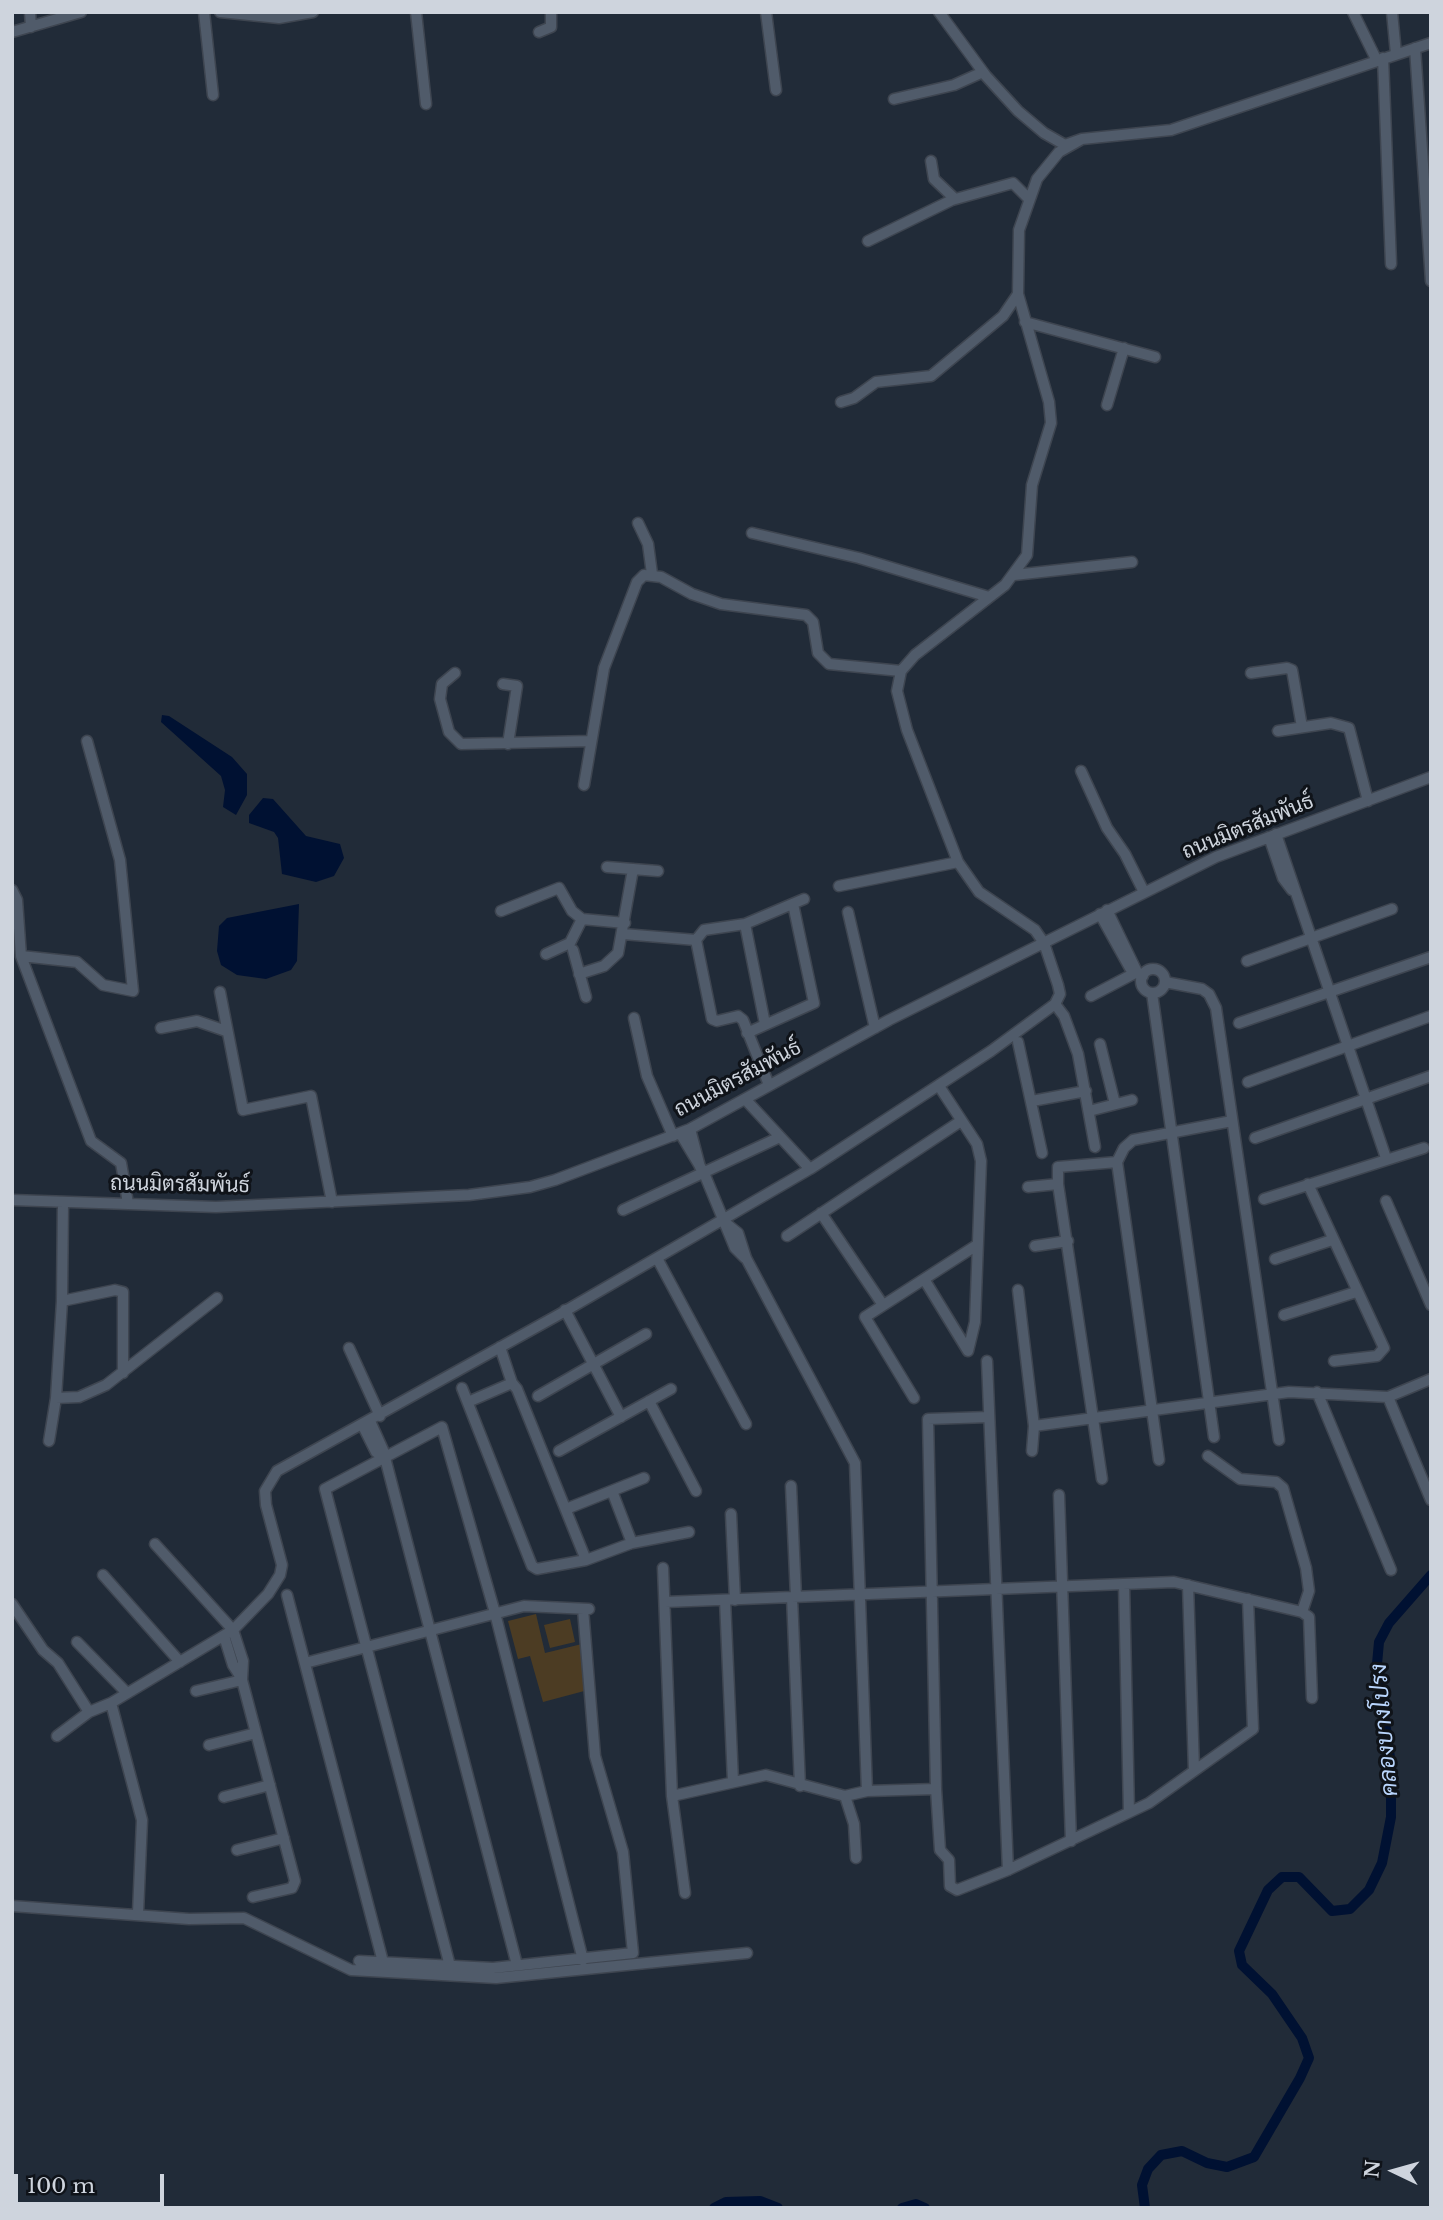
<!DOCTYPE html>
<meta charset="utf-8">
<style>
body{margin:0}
#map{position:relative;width:1443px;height:2220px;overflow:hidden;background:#212b38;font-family:"Libre Baskerville",serif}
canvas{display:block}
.frame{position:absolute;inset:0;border:14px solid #ced4dd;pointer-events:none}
.north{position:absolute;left:1359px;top:2136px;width:70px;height:70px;-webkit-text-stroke:5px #0f1319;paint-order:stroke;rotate:275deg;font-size:19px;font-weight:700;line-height:28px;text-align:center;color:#ced4dd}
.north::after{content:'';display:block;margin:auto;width:24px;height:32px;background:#ced4dd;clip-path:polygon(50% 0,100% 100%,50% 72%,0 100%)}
.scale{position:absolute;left:14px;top:2174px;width:150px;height:32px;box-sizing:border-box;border:4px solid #ced4dd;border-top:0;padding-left:9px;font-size:21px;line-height:24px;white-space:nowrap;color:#ced4dd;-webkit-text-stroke:5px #0f1319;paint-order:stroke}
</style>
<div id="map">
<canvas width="1443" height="2220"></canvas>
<div class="frame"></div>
<div class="north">N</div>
<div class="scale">100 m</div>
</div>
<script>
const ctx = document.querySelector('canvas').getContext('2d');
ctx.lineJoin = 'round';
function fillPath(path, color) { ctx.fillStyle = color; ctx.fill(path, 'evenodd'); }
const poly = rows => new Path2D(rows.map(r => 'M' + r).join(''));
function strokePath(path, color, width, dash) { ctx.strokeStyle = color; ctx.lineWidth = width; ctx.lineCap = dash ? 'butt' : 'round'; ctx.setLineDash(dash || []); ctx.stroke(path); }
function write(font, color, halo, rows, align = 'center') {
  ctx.font = font + ' "Libre Baskerville",Sarabun,serif'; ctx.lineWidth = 6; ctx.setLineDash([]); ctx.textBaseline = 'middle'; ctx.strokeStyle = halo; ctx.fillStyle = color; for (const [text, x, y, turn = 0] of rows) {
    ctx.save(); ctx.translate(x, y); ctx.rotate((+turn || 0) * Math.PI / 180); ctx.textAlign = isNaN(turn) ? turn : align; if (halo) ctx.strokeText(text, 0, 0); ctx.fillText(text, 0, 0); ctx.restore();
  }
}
fillPath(poly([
 [536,1614,545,1653,582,1644,588,1690,543,1702,530,1656,518,1659,508,1621],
 [570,1619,575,1642,550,1648,544,1625]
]), '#4c3c23');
fillPath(poly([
 [162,715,169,716,232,757,247,774,247,795,236,815,223,807,225,790,221,776,161,722],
 [263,798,273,799,306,836,340,844,344,858,334,876,316,882,282,874,278,838,274,832,249,823,249,815],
 [299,904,297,961,291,970,266,979,237,975,221,965,217,951,219,926,227,918]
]), '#001132');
strokePath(poly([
 [714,2208,726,2202,760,2201,778,2208],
 [902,2208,916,2204,925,2208],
 [1145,2208,1142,2185,1148,2169,1161,2155,1182,2151,1207,2163,1227,2167,1254,2157,1300,2078,1309,2058,1302,2038,1272,1994,1242,1965,1239,1951,1268,1890,1282,1877,1299,1877,1332,1911,1350,1909,1369,1890,1382,1863,1391,1817,1391,1765,1377,1664,1379,1642,1389,1623,1431,1575]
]), '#001132', 10);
const minor = poly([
 [30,12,31,27],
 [204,12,213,95],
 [220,12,279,18,313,12],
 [416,12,426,104],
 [766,12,776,90],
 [939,12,986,76,1018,111,1044,133,1065,145,1082,139,1171,130,1431,43],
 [1353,12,1377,61],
 [1392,12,1396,54],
 [12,32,81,12],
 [539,32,551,27,551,12],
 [1415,48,1431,281],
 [1383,58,1391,264],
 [894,99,954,85,983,72],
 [1082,139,1059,152,1037,179,1019,230,1018,294,1049,402,1051,423,1032,485,1027,555,1005,585,915,655,901,671,897,691,907,730,958,862,979,892,1035,930,1044,943,1058,985,1060,994,1055,1004,1064,1016,1078,1054,1095,1147],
 [931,161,934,179,955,199],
 [868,241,952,200,1013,183,1028,198],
 [1025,322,1155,357],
 [841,402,854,398,876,382,931,376,1003,316,1018,294],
 [1107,405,1124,348],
 [638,523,648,544,652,574],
 [752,533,859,558,989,597],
 [1014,575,1132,562],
 [455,673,442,684,440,699,449,732,461,744,590,741],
 [1251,673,1287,668,1292,670,1302,727],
 [503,684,517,686,508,744],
 [1278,731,1331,723,1349,728,1368,801],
 [1081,771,1107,828,1125,854,1144,892],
 [584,785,604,668,637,582,644,575,661,577,692,594,721,604,806,615,813,622,818,653,829,664,901,671],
 [1276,834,1386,1158],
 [1269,837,1283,878,1292,890],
 [607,867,658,871],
 [839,886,958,862],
 [12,890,17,900,21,956,91,1141,121,1163,128,1203],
 [1107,910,1137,972],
 [501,911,559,888,572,911,582,919,625,923],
 [848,912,875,1028],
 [1100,914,1130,968,1143,976],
 [745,924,765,1024],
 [623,934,696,940],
 [573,950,586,997],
 [546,954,570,943,582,919],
 [21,956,77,962,103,985,133,991,120,860,87,741],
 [1247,961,1392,909],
 '1141 981a12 12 0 1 1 24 0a12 12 0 1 1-24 0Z',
 [579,974,604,966,618,953,633,869],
 [1165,982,1202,989,1209,994,1216,1008,1279,1440],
 [220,992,243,1110,311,1096,332,1202],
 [1152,993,1214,1437],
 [1091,996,1137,972],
 [634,1018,647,1076,673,1136],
 [1239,1023,1431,957],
 [161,1028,197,1021,226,1031],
 [747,1033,814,1003,793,904],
 [1018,1042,1042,1153],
 [1100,1044,1115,1104],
 [1248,1082,1431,1016],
 [769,1085,743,1020,738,1016,717,1021,712,1019,696,940,704,930,745,924,804,899],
 [939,1086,977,1144,981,1161,975,1322,968,1351],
 [745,1099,810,1169],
 [1032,1101,1086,1091],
 [1089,1111,1132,1100],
 [690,1129,700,1167],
 [680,1133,704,1173,735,1248,745,1258],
 [1255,1138,1431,1076],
 [1308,1184,1384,1348,1377,1356,1334,1361],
 [1028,1187,1058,1184],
 [1264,1199,1424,1148],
 [12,1200,216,1207,469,1195,530,1187,555,1180,690,1129,889,1020,1216,857,1431,777],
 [1386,1201,1431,1305],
 [623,1210,780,1137],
 [821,1213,883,1305],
 [728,1225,738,1233,746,1258,855,1463,867,1791],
 [787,1236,961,1121],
 [1035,1246,1068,1241],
 [657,1258,746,1424],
 [1275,1259,1332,1240],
 [924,1279,968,1351],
 [1018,1290,1034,1426,1032,1451],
 [62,1301,115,1290,123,1292,123,1373],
 [565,1310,621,1417],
 [1284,1315,1356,1292],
 [500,1347,512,1383],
 [349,1348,380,1416],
 [987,1361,1008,1870],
 [462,1388,532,1566,537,1569,586,1560,632,1543,689,1532],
 [1317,1392,1391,1570],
 [538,1396,646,1334],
 [1388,1397,1431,1500],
 [56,1398,79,1397,106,1385,217,1298],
 [914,1398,865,1317,977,1245],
 [649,1401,696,1491],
 [468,1402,512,1383,517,1389,586,1560],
 [989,1417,928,1419,936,1789,940,1850,949,1860,950,1886,957,1890,1008,1870,1149,1803,1253,1729,1248,1599],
 [370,1421,383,1450,517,1965],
 [362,1424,376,1452,384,1458],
 [1034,1426,1289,1392,1388,1397,1431,1379],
 [49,1441,56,1398,62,1301,63,1202],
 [559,1451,671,1389],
 [1208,1456,1240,1479,1276,1482,1283,1488,1306,1568,1309,1591,1302,1612],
 [1159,1460,1117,1162,1124,1148,1133,1140,1232,1121],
 [1102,1479,1058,1184,1058,1167,1117,1162],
 [791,1486,796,1597],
 [612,1491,632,1543],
 [1059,1495,1071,1841],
 [566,1509,644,1478],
 [731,1514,735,1600],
 [155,1544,233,1630,243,1661,242,1680,295,1881,292,1888,253,1897],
 [663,1568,672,1796,685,1893],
 [103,1575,180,1662],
 [1124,1584,1129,1812],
 [1188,1585,1194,1770],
 [287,1595,383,1962],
 [792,1597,800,1786],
 [725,1600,733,1781],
 [665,1602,1174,1582,1302,1612,1309,1617,1312,1698],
 [12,1604,43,1650,58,1663,89,1712],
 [224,1636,233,1665,242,1679],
 [77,1642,126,1692],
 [305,1663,524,1606,589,1609],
 [196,1691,242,1680],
 [111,1703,142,1820,138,1913],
 [57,1736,89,1712,111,1703,233,1630,268,1594,280,1575,282,1565,266,1505,265,1491,277,1471,560,1314,810,1169,991,1051,1055,1004],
 [209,1745,256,1733],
 [672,1796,766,1775,845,1796,867,1791,936,1789],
 [845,1796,854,1824,856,1858],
 [224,1797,270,1785],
 [237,1850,284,1838],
 [12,1906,189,1919,244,1918,351,1970,496,1978,747,1953],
 [359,1961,493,1968,633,1953,623,1852,595,1756,583,1609],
 [450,1966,325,1489,442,1427,495,1613,583,1960]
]);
strokePath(minor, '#3e4550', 13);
strokePath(minor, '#505b6a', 10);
write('21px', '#ced4dd', '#0f1319', [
 ["ถนนมิตรสัมพันธ์",1248,827,-22],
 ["ถนนมิตรสัมพันธ์",738,1079,-28],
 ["ถนนมิตรสัมพันธ์",180,1185,1]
]);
write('italic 23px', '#b9d5fc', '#0f1319', [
 ["คลองบางโปรง",1385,1730,-95]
]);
</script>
